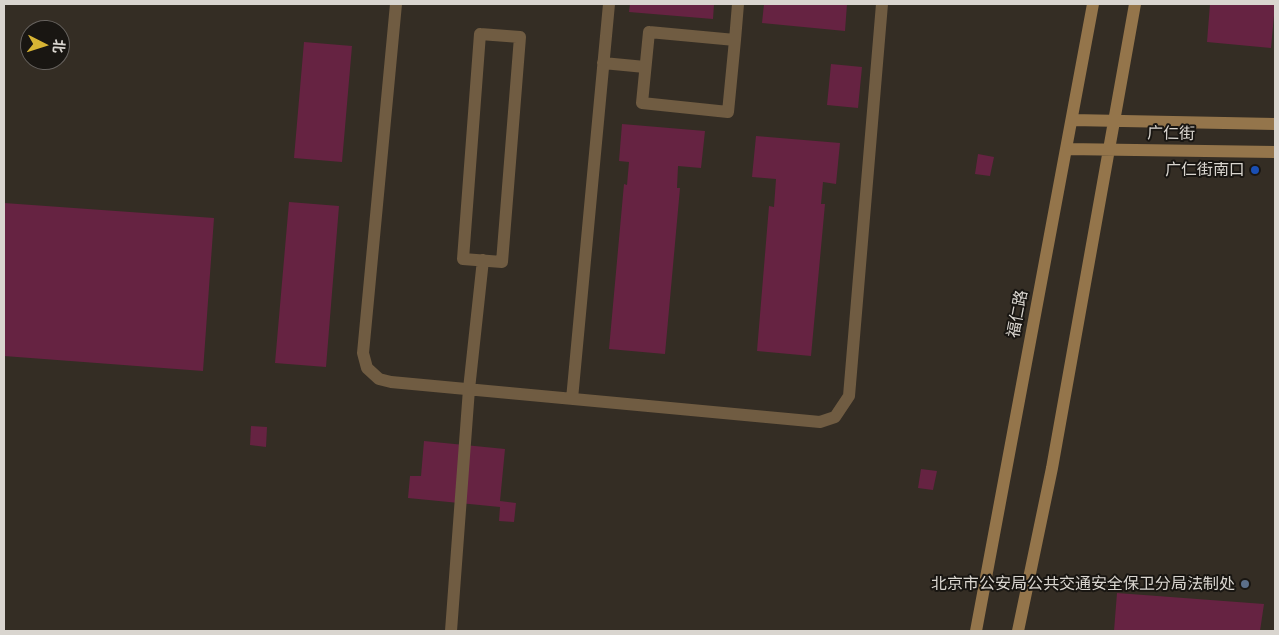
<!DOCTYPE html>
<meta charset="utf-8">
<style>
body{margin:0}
#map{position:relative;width:1279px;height:635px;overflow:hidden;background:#342d24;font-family:"PT Sans","Noto Sans SC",sans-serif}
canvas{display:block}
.frame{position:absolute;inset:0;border:5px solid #d9d5cf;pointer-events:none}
.north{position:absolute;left:20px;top:20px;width:50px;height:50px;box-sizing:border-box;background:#191612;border:1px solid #66625e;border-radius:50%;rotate:95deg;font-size:14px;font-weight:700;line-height:20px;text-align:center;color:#d9d5cf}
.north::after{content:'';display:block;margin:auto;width:18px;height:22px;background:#d7b434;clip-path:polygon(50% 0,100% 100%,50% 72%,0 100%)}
</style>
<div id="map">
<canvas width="1279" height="635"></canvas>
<div class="frame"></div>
<div class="north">北</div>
</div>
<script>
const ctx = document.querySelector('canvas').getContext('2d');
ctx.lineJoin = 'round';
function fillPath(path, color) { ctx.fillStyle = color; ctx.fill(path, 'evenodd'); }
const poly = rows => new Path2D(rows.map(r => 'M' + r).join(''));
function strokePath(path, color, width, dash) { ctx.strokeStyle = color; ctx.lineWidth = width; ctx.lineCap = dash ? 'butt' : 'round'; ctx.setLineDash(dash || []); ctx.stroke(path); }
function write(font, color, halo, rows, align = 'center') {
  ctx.font = font + ' "PT Sans","Noto Sans SC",sans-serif'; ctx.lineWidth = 4; ctx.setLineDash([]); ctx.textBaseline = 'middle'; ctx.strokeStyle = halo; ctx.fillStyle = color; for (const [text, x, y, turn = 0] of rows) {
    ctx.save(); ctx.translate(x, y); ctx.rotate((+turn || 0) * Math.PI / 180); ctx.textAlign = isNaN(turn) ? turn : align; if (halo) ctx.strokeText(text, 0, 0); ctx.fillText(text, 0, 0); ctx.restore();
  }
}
fillPath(poly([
 [630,4,714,4,713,19,629,12],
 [764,4,847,4,845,31,762,23],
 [1210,4,1275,4,1271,48,1207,42],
 [304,42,352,46,342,162,294,158],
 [831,64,862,67,858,108,827,105],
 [622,124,705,131,701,168,678,166,677,188,680,188,665,354,609,349,624,184,627,185,629,162,619,161],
 [756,136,840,143,836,184,823,182,821,204,825,204,811,356,757,351,769,206,774,207,776,179,752,177],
 [978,154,994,157,990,176,975,174],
 [289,202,339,206,326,367,275,363],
 [4,203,214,218,203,371,4,356],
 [251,426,267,427,266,447,250,445],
 [424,441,505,449,500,501,516,503,514,522,499,521,500,507,408,498,410,476,421,476],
 [921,469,937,471,933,490,918,488],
 [1117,593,1264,604,1260,631,1114,631]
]), '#662342');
strokePath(poly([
 [396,4,363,353,367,368,379,379,391,382,820,422,835,417,849,396,882,4],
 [649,32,735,40,728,112,642,103,649,32],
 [480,34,520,37,502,262,463,259,480,34],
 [735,40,738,4],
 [603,63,645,67],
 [572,399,609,4],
 [451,631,469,389,483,260]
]), '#705c42', 12);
strokePath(poly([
 [1072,120,1275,124],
 [1066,149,1275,152],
 [976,631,1093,4],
 [1018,631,1052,468,1135,4]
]), '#94754b', 12);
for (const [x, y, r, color] of [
 [1255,170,5,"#1a4fb4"],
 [1245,584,5,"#5c6f8a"]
]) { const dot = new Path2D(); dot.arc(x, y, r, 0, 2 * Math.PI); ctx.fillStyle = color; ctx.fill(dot); strokePath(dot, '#191612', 2); }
write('16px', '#d9d5cf', '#191612', [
 ["广仁街",1171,134,1],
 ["福仁路",1018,314,-79]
]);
write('16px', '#d9d5cf', '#191612', [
 ["广仁街南口",1245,170],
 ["北京市公安局公共交通安全保卫分局法制处",1235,584]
], 'right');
</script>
